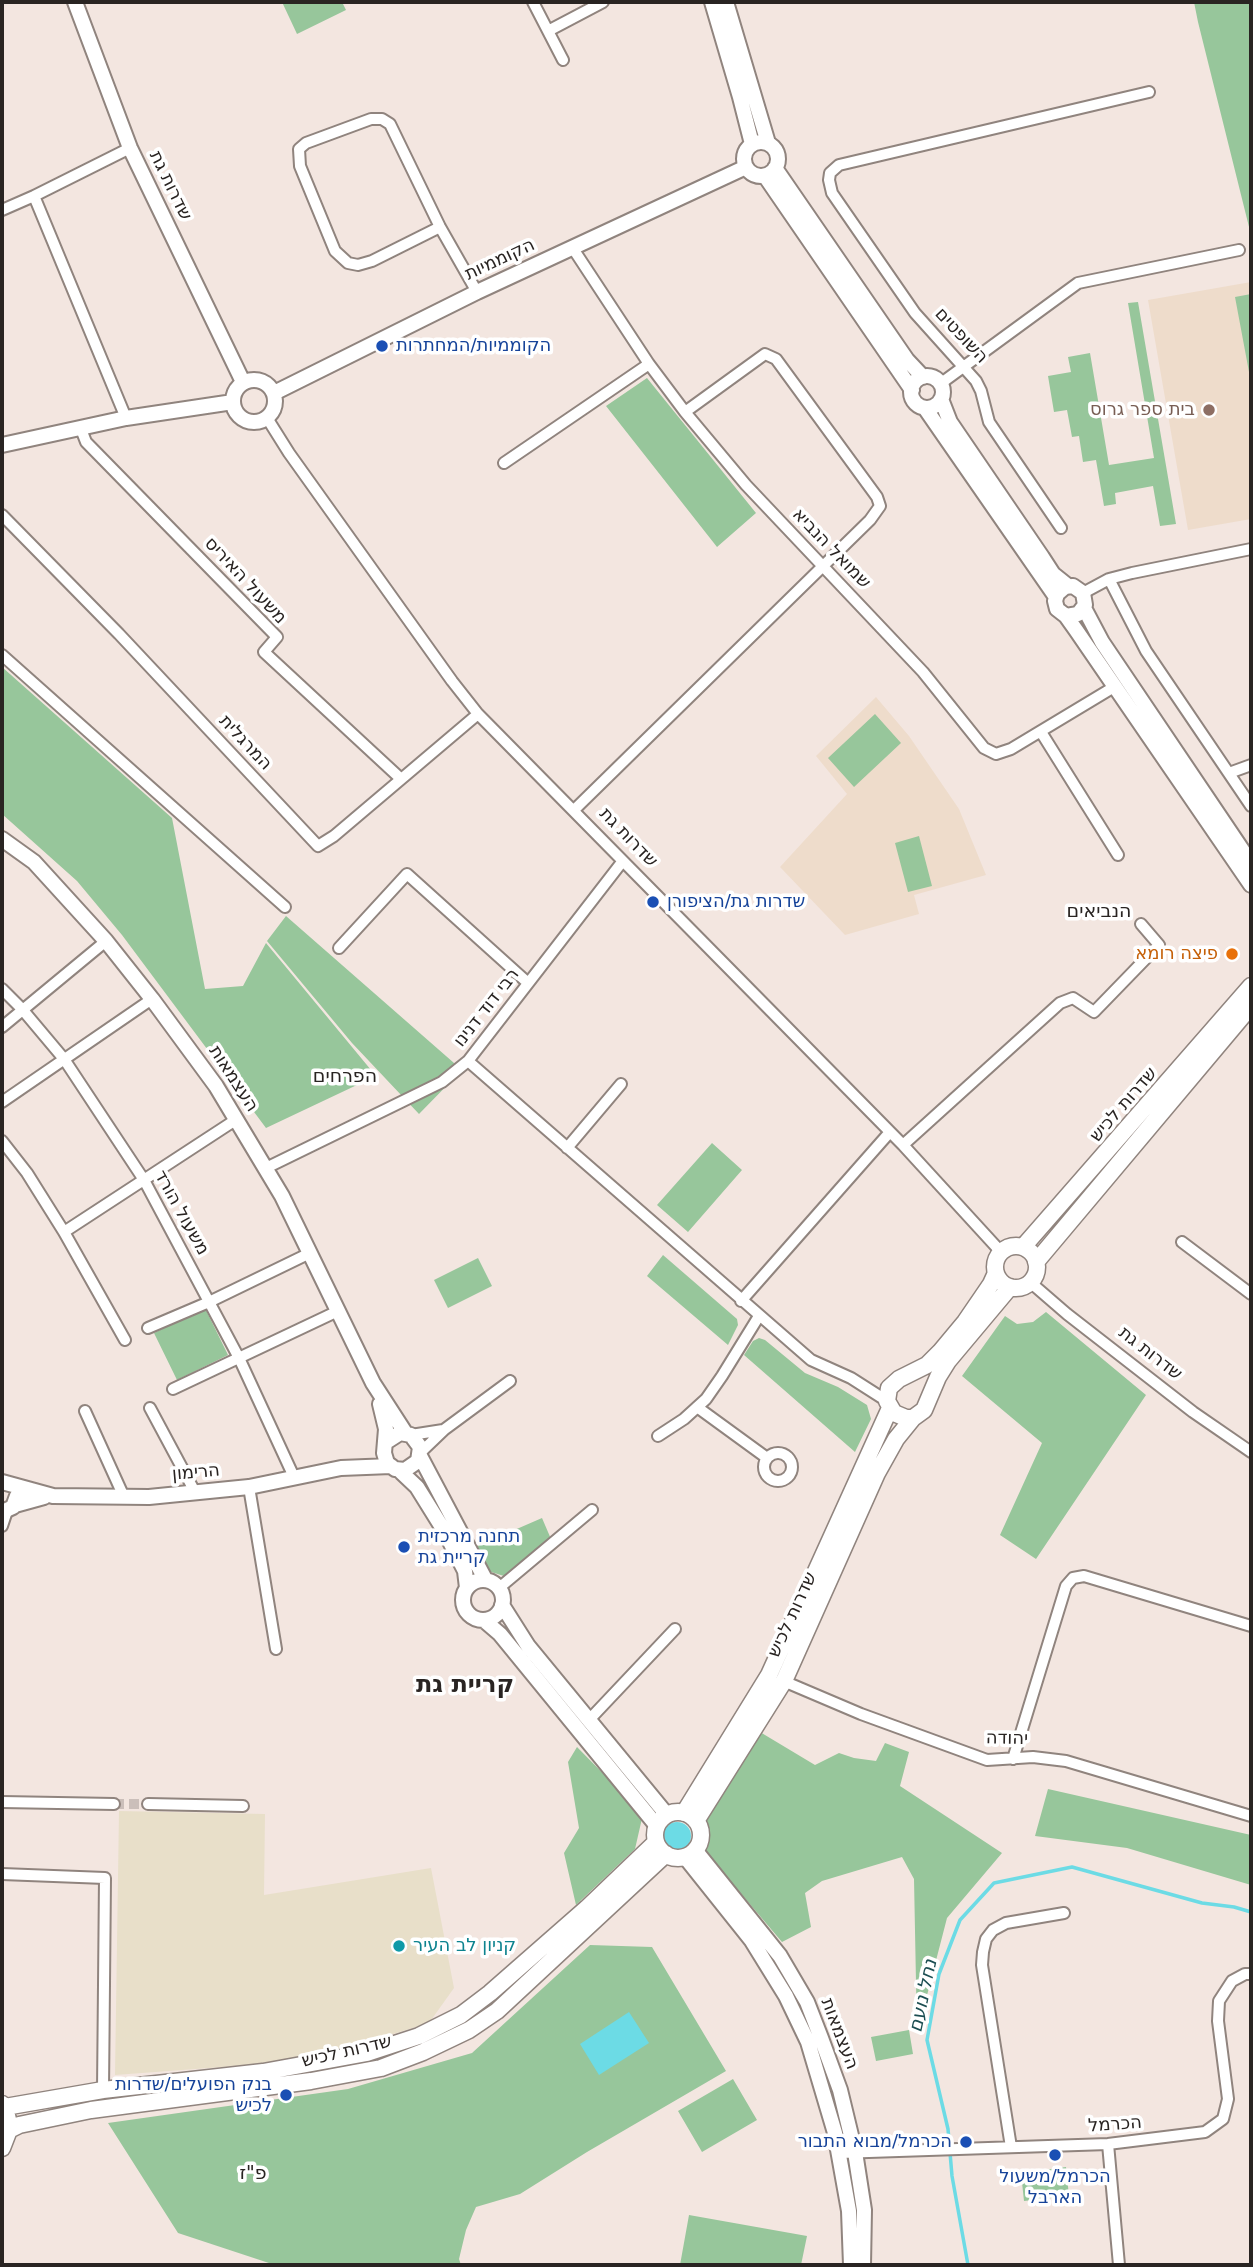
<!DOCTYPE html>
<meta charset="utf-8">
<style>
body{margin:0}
#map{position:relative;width:1253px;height:2267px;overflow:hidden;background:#f3e6e0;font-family:"DejaVu Sans",sans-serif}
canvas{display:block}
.frame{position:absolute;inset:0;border:4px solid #292422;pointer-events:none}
</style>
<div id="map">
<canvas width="1253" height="2267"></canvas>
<div class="frame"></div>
</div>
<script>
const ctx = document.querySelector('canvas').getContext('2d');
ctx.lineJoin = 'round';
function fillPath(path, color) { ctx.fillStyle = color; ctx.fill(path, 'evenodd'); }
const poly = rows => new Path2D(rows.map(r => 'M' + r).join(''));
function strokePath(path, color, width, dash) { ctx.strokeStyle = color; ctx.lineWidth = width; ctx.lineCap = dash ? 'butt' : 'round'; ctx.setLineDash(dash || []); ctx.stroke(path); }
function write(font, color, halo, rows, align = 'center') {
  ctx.font = font + ' "DejaVu Sans","Noto Sans Hebrew",sans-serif'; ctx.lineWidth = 7; ctx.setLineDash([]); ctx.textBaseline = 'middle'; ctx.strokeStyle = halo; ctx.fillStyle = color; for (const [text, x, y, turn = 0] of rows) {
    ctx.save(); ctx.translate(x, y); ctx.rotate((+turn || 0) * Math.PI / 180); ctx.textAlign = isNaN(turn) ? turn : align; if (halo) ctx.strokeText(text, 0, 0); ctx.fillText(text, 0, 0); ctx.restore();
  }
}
fillPath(poly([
 [119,1811,265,1814,264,1895,431,1868,454,1988,429,2023,354,2046,263,2064,115,2075]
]), '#e8dfc9');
fillPath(poly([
 [1251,282,1251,519,1188,530,1148,300],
 [876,697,909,736,959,809,986,875,914,895,919,914,845,935,780,867,847,794,816,756]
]), '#eedccb');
fillPath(poly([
 [282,2,342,2,346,10,297,34],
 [1194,2,1251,2,1251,235,1198,22],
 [1251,294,1251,371,1249,372,1235,297],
 [1138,302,1176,524,1160,526,1153,486,1115,493,1116,504,1104,506,1096,460,1083,462,1079,436,1072,437,1067,410,1054,412,1048,376,1071,372,1068,357,1090,353,1109,465,1154,458,1128,303],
 [647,378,756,513,717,547,606,406],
 [2,667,172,818,205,989,243,986,266,943,376,1076,266,1128,122,935,77,881,2,814],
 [875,714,901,743,854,787,828,758],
 [919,836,932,886,908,892,895,843],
 [286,916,462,1070,419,1114,352,1043,267,941],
 [712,1143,742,1170,688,1232,657,1205],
 [663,1255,737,1319,738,1325,728,1345,647,1276],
 [478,1258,492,1286,448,1308,434,1280],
 [205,1308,228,1355,177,1380,154,1333],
 [1046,1312,1146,1395,1036,1559,1000,1535,1042,1443,962,1376,1005,1316,1017,1324,1033,1322],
 [759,1338,765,1340,805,1373,838,1387,867,1405,871,1419,855,1452,744,1355,753,1341],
 [542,1518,551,1539,507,1577,485,1570,473,1548],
 [760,1732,815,1765,839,1753,854,1758,876,1761,885,1743,909,1752,900,1786,1002,1853,947,1918,917,2034,914,1879,902,1857,822,1881,805,1893,811,1927,782,1942,703,1849,707,1836,703,1820],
 [577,1747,643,1814,635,1849,576,1905,564,1853,579,1828,568,1762],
 [1048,1789,1251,1835,1251,1885,1127,1848,1035,1836],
 [590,1945,652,1947,726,2071,587,2152,520,2194,476,2207,466,2230,459,2259,461,2265,275,2265,178,2233,108,2123,348,2089,472,2053],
 [909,2030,913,2054,876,2061,871,2037],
 [733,2079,757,2120,702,2152,678,2111],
 [1066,2167,1069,2196,1024,2201,1021,2173],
 [689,2215,807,2236,801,2265,680,2265]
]), '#97c69b');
fillPath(poly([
 '663 1836a14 14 0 1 1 28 0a14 14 0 1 1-28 0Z',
 [629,2012,649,2043,599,2075,580,2044]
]), '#6cdbe5');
strokePath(poly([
 [968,2265,952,2176,948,2129,927,2040,939,1974,960,1920,994,1883,1072,1867,1202,1903,1234,1907,1251,1912]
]), '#6cdbe5', 3.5);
strokePath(poly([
 [114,1804,148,1804]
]), '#cbbfba', 10, [10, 5]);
const minor = poly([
 [533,2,563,60],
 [548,31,603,2],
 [34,196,126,418],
 [2,210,34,196,130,148],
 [440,227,372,261,358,265,348,263,335,251,300,166,299,149,306,143,371,119,382,119,390,124,440,227,477,292],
 [572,247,649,364,685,412,746,485,923,672,984,748,996,754,1011,749,1114,687],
 [940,384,1078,283,1239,250],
 [267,418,289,453,452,681,478,714,903,1145,1001,1252],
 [81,429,86,442,277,637,264,652,400,778],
 [504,463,649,364],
 [2,515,119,634,318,846,334,836,478,714],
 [1061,528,989,422,981,391,976,381,915,313,832,193,829,180,830,173,839,165,1149,92],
 [1109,579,1146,651,1251,806],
 [1083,593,1109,579,1132,573,1251,549],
 [2,655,285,907],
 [1041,732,1118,855],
 [1229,773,1251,765],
 [574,810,870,520,880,506,877,497,776,359,765,354,685,412],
 [339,948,407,874,528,983],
 [2,989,22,1009,64,1059,144,1180,239,1358,294,1477],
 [2,1027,106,941],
 [468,1061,811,1360,851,1378,887,1401],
 [2,1102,152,999],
 [2,1141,27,1173,64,1232,125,1340],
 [903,1145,1060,1003,1073,998,1094,1012,1159,945,1141,924],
 [567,1148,621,1084],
 [266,1168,442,1082,468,1061,622,862],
 [64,1232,237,1119],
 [1182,1242,1251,1294],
 [1030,1282,1067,1314,1193,1412,1251,1452],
 [741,1301,890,1132],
 [148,1328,209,1302,310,1253],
 [173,1389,338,1311],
 [697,1407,767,1458],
 [150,1408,195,1492],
 [85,1411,124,1497],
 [411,1435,443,1430],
 [658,1436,684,1419,706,1399,722,1376,759,1316],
 [421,1452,445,1429,510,1381],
 '764 1467a14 14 0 1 1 28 0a14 14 0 1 1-28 0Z',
 [249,1487,276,1649],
 [2,1526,7,1511],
 [499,1588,592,1510],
 [781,1680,861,1714,987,1760,1033,1757,1066,1761,1251,1816],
 [589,1720,675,1629],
 [1013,1759,1066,1586,1073,1578,1084,1576,1251,1626],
 [2,1802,114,1804],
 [148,1804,243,1806],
 [2,1874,105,1878,103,2090],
 [1108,2144,1119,2265],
 [1011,2147,982,1965,983,1952,986,1939,993,1930,1006,1923,1064,1913],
 [839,2153,1108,2144,1205,2132,1223,2119,1228,2099,1218,2021,1219,2001,1232,1981,1245,1974,1251,1974]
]);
const tertiary = poly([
 [75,2,130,148,243,382],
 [712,2,740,97,752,144],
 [726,2,768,143],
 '744 159a17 17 0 1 1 34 0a17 17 0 1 1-34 0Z',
 [775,168,907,360,923,377],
 [765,176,912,390],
 '911 392a16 16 0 1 1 32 0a16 16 0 1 1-32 0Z',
 '233 401a21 21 0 1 1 42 0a21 21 0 1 1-42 0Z',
 [274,393,477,292,746,167],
 [941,399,950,422,1042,557,1053,574,1068,586],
 [925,408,1056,597],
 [2,445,126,418,233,402],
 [1084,608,1102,642,1251,863],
 [1066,616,1078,614,1085,605,1083,593,1073,586,1065,587,1057,594,1055,601,1057,609,1066,616,1076,630,1251,885],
 [2,839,34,862,106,941,152,999,216,1086,282,1196,373,1383,406,1434],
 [380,1404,386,1429,384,1453,387,1463,395,1469,405,1470,418,1461,420,1447,411,1435,400,1433,386,1442],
 [420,1456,485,1579],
 [399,1470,417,1487,445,1532,465,1571,467,1588],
 [2,1482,53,1496,149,1497,249,1487,341,1468,391,1466],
 [15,1505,44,1497],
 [2,1512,13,1507,17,1496],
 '463 1600a20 20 0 1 1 40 0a20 20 0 1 1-40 0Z',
 [502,1605,528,1646,667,1815],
 [486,1622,500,1634,657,1826],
 [695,1850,780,1956,807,2002,821,2038,840,2090,855,2152,864,2210,863,2265],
 [685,1857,752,1941,786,1996,808,2042,835,2133,849,2211,851,2265]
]);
const secondary = poly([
 '995 1267a21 21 0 1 1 42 0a21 21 0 1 1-42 0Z',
 [1023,1247,1251,986],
 [1036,1262,1251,1006],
 [996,1273,991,1284,965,1322,940,1352,927,1365,899,1379,889,1388,887,1401,894,1413,906,1418,913,1418,924,1410,938,1377,948,1361,1010,1287],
 '655 1835a23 23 0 1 1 46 0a23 23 0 1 1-46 0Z',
 [684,1813,769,1675,890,1408],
 [696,1821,784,1681,877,1473,896,1439,913,1418],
 [2,2104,5,2107,9,2124,9,2130,2,2148],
 [5,2107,103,2090,263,2072,367,2053,419,2036,461,2015,490,1993,587,1908,656,1842],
 [9,2130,19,2125,91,2110,311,2081,381,2068,423,2052,469,2030,497,2011,666,1854]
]);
strokePath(minor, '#90847e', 14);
strokePath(tertiary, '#90847e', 18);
strokePath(secondary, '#90847e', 19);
strokePath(minor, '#fff', 10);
strokePath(tertiary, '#fff', 14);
strokePath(secondary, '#fff', 16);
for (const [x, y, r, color] of [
 [382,346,7,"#1a4fb4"],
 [1209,410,7,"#8d6e63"],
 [653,902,7,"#1a4fb4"],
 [1232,954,7,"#e8710a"],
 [404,1547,7,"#1a4fb4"],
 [399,1946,7,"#0f9aa8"],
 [286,2095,7,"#1a4fb4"],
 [966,2142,7,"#1a4fb4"],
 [1055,2155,7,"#1a4fb4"]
]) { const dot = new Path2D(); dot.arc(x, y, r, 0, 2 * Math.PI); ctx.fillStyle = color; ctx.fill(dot); strokePath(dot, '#fff', 2.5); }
write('18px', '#292422', '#fff', [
 ["שדרות גת",170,186,64],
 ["הקוממיות",500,260,-25],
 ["השופטים",961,336,47],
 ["שמואל הנביא",831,549,46],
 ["משעול האיריס",245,581,47],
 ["המרגלית",245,743,47],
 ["שדרות גת",628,838,46],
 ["רבי דוד דנינו",487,1008,-52],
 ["העצמאות",233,1079,57],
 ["שדרות לכיש",1124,1105,-49],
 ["משעול הורד",181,1213,61],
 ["שדרות גת",1150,1354,38],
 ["הרימון",196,1473,-5],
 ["שדרות לכיש",793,1615,-65],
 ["יהודה",1007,1739,1],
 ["העצמאות",839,2034,69],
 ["שדרות לכיש",347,2052,-13],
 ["הכרמל",1115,2125,-4]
]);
write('18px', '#164399', '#fff', [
 ["הקוממיות/המחתרות",396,346],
 ["שדרות גת/הציפורן",667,902],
 ["תחנה מרכזית",418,1537],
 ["קריית גת",418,1558],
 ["בנק הפועלים/שדרות",272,2085,"right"],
 ["לכיש",272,2106,"right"],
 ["הכרמל/מבוא התבור",952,2142,"right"],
 ["הכרמל/משעול",1055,2177,"center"],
 ["הארבל",1055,2198,"center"]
], 'left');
write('18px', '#785e54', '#fff', [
 ["בית ספר גרוס",1195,410]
], 'right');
write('18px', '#c56008', '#fff', [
 ["פיצה רומא",1218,954]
], 'right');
write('18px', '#0d838f', '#fff', [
 ["קניון לב העיר",413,1946]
], 'left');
write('19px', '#292422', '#fff', [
 ["הנביאים",1099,912],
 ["הפרחים",345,1077],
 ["פ\"ז",253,2174]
]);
write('italic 19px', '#1c4e52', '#fff', [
 ["נחל נועם",924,1996,-78]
]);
write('bold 24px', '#292422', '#fff', [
 ["קריית גת",465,1686]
]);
</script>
